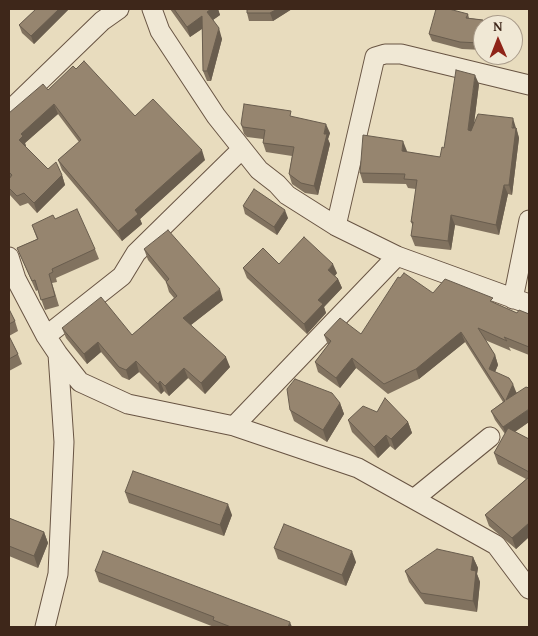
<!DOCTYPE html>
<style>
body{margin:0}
#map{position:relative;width:538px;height:636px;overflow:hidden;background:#e8dcbe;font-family:"Gentium Book Plus",serif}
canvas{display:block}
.frame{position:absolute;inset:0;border:10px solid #3e271a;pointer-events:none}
.north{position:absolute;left:473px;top:15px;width:50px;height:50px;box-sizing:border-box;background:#f0e8d5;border:1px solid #a99b8a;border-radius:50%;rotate:359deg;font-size:14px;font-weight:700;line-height:20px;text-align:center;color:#3e271a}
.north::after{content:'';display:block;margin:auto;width:18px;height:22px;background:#8f2418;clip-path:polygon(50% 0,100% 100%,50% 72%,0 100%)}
</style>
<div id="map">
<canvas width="538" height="636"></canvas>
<div class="frame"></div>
<div class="north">N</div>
</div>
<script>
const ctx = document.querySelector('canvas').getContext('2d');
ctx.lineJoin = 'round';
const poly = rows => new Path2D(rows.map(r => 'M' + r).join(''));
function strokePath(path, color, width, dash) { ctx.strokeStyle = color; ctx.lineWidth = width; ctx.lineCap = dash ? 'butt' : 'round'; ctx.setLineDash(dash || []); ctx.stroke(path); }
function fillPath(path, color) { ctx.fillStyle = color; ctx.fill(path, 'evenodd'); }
const minor = poly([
 [152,9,160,31,216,116,259,170,277,184,287,195,336,226,397,256,529,304],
 [9,111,102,21,119,9],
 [336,226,375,57,385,54,401,54,529,85],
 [9,257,16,279,46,336,58,354,80,382,128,404,234,426,358,468,496,545,529,589],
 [513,299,529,220],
 [46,336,122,276,136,253,242,149],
 [234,426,397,256],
 [415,498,490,437],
 [45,627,58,574,64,442,58,354]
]);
strokePath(minor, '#685443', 21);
strokePath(minor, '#f0e8d5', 19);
fillPath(poly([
 [36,9,69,9,34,44,22,33,19,25],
 [170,9,218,9,220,15,213,20,222,39,211,81,207,81,203,71,202,29,190,37],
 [292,9,273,21,249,21,247,13],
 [468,14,469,18,483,20,483,50,462,49,432,41,429,34],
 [76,69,135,116,205,160,140,219,142,224,122,241,62,170,58,160,79,142,58,114,25,143,26,147,48,169,62,175,65,185,37,213,28,203,20,206,9,194,9,113,48,90],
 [479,84,474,123,517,128,517,130,519,138,512,195,508,194,499,235,455,225,451,250,415,246,411,236,413,226,411,222,416,189,408,188,406,184,363,183,360,173,407,151,407,152,440,157],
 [293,117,330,133,328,139,330,144,318,195,305,193,292,184,289,174,292,156,266,152,263,143,263,139,247,137,244,134,241,124],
 [243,206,288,218,277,235,245,214],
 [55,219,95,249,99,259,56,278,57,282,52,283,59,306,45,310,38,290,36,291,17,248,37,239,32,225],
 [144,249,223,300,191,325,230,367,205,394,188,378,169,396,164,391,161,394,139,372,129,380,122,377,101,352,87,364,66,338,62,328,132,335,174,298,169,292,166,282,148,260],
 [279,264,337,273,335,276,338,279,342,288,324,307,326,313,307,334,247,278,243,268],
 [433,293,494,303,517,313,529,314,529,355,509,347,511,351,485,340,495,355,498,365,495,372,517,393,529,422,515,432,529,439,529,537,516,549,489,526,485,515,526,479,498,464,494,453,505,434,495,420,491,411,503,402,465,342,419,379,388,394,356,368,340,388,318,372,315,362,328,345,324,335,361,334],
 [9,309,15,321,18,331,9,336,18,354,22,364,9,371],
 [340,403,344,414,327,442,294,421,290,410],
 [377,412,408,422,412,433,395,450,390,446,378,458,352,432,348,420],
 [125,492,232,515,224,536,129,503],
 [9,518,44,532,48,543,38,568,9,556],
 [274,548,356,562,346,586,278,559],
 [473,557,478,568,477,574,480,582,477,612,425,604,409,582,405,571],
 [95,571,292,627,214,627,99,582]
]), '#81725f');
fillPath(poly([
 [59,9,69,9,34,44,31,36],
 [211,9,218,9,220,15,210,22,207,12],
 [277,9,292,9,273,21,270,13],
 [202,16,206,26,190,37,187,27],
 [483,20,485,25,483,25,483,50,480,43],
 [219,28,222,39,211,81,207,71],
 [475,75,479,84,472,140,468,130],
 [54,104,58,114,25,143,26,146,22,150,19,140,21,134],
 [513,118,519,138,512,195,509,185],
 [326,124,330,133,328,139,330,144,318,195,314,186],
 [403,141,407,151,405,161,402,151],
 [202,150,205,160,140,219,142,224,122,241,118,231,135,210],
 [62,175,65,185,37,213,34,203],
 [504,185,508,194,499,235,496,225],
 [285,210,288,218,277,235,274,227],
 [451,215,455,225,451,250,448,241],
 [333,264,337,273,332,279,328,270],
 [338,279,342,288,324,307,326,313,307,334,304,324,318,300],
 [220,289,223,300,187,328,183,318],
 [461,332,465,342,419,379,416,369],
 [98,342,101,352,87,364,84,354],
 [495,355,498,365,492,379,489,369],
 [226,357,230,367,205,394,201,383],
 [352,358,356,368,340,388,336,378],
 [136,361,139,372,129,380,126,370],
 [184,368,188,378,169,396,165,386],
 [160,381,164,391,161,394,158,384],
 [513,384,517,394,506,400],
 [340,403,344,414,327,442,323,430],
 [529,409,529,422,507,437,503,427],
 [408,422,412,433,395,450,391,439],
 [386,435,390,446,378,458,374,447],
 [228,504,232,515,224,536,220,525],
 [529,523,529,537,516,549,512,538],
 [44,532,48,543,38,568,34,556],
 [352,551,356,562,346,586,342,575],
 [473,557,478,568,477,574,480,582,477,612,473,601,471,570],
 [290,622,292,627,288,627]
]), '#695d4e');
const building = poly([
 [36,9,59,9,31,36,19,25,36,9],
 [174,9,211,9,207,12,219,28,207,71,203,71,202,16,187,27,174,9],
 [247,9,277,9,270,13,247,13,247,9],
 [436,9,449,9,468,14,466,18,483,20,480,43,460,42,429,34,436,9],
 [84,61,135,116,153,99,202,150,135,210,138,214,118,231,58,160,81,140,54,104,21,134,23,136,19,140,48,169,56,162,62,175,34,203,24,193,17,196,9,188,9,179,12,175,9,172,9,113,43,84,48,90,73,66,76,69,84,61],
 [456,70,475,75,468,130,471,131,478,114,513,118,512,128,516,128,509,185,504,185,496,225,451,215,448,241,411,236,413,222,411,222,417,180,404,179,405,174,360,173,363,135,403,141,402,151,440,157,442,147,444,148,456,70],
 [244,104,291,111,290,116,326,124,324,134,327,134,314,186,301,183,289,174,294,147,263,143,265,130,243,127,241,124,244,104],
 [254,189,285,210,274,227,243,206,254,189],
 [77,209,95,249,52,269,53,272,49,274,55,296,41,300,35,280,32,281,17,248,38,239,32,225,53,215,55,219,77,209],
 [168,230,220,289,183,318,226,357,201,383,184,368,165,386,160,381,158,384,136,361,126,370,119,367,98,342,84,354,62,328,101,297,132,335,177,296,166,282,169,279,144,249,168,230],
 [304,237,333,264,328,270,338,279,318,300,323,304,304,324,243,268,263,248,279,264,304,237],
 [404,273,433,293,445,279,493,298,490,301,517,313,519,310,529,314,529,347,504,337,507,341,478,328,495,355,489,369,509,378,513,384,506,400,526,387,529,388,529,409,503,427,491,411,505,401,461,332,416,369,384,384,352,358,336,378,315,362,331,341,324,335,340,318,361,334,398,277,400,278,404,273],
 [9,309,15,321,9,324,9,309],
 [9,336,18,354,9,359,9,336],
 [295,379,332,393,340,403,323,430,290,410,287,389,295,379],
 [385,398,408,422,391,439,386,435,374,447,348,420,363,406,377,412,385,398],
 [508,428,529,439,529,472,494,453,508,428],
 [133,471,228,504,220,525,125,492,133,471],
 [529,477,529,523,512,538,485,515,529,477],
 [9,518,44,532,34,556,9,546,9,518],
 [284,524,352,551,342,575,274,548,284,524],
 [437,549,473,557,471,570,476,571,473,601,421,593,405,571,437,549],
 [103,551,290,622,288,627,231,627,213,620,214,617,95,571,103,551]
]);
fillPath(building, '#96856f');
strokePath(building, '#695d4e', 1);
</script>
